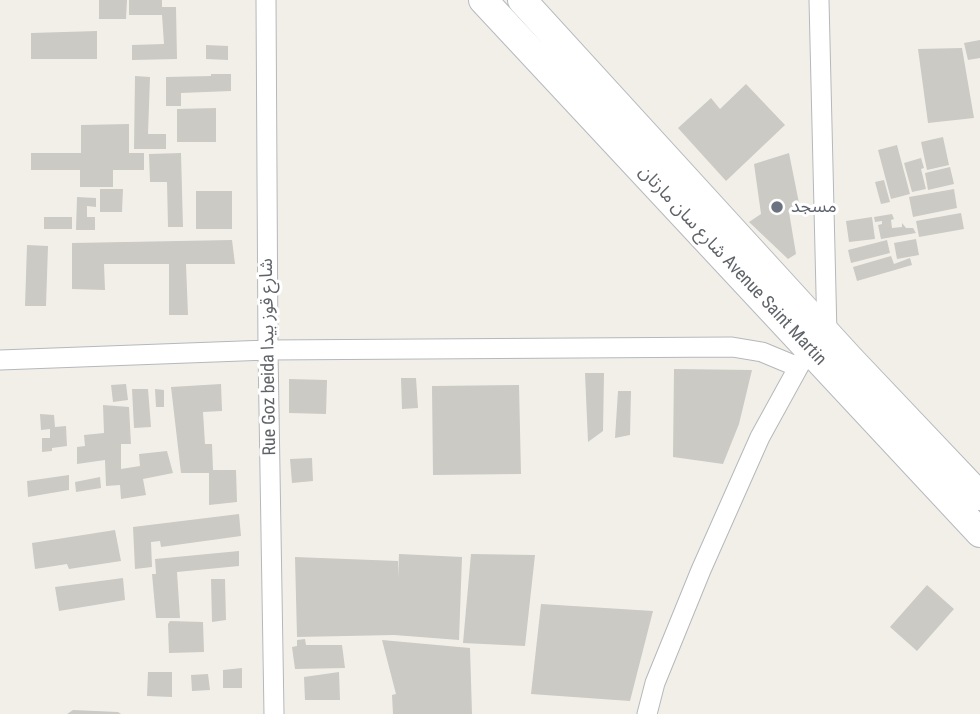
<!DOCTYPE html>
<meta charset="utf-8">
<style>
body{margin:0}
canvas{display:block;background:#f1efe8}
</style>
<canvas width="980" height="714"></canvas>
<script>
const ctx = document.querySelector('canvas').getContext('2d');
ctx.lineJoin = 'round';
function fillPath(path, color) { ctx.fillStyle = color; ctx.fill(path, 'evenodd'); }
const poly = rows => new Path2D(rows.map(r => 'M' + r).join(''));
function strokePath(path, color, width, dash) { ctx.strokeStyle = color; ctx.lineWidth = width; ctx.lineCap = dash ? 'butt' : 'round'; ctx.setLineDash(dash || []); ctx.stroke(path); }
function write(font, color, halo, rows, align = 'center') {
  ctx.font = font + ' "Roboto Condensed","Noto Sans Arabic",sans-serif'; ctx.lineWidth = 6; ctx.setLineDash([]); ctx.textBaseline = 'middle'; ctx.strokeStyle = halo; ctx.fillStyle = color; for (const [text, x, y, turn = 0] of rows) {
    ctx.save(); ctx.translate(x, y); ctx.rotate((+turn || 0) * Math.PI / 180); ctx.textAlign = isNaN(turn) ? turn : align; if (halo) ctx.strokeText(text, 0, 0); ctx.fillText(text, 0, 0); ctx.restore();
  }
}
fillPath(poly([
 [99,0,127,0,126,19,99,19],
 [129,0,162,0,162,7,176,7,177,59,132,60,132,45,164,44,162,15,129,15],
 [97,31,97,59,31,59,31,33],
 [980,40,980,58,968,60,964,43],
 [206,45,228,46,228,60,206,59],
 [962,48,974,118,928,123,918,49],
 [211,74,231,74,231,91,181,93,181,106,166,106,166,77,211,76],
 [135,76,150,77,148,134,166,134,166,149,134,149],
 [746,84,785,125,726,181,678,128,711,98,720,109],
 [216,108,216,142,177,142,177,109],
 [129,124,129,153,144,153,144,170,113,170,113,187,80,187,80,170,31,170,31,153,81,153,81,125],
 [943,137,949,165,927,170,921,142],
 [897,145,910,194,891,199,878,150],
 [181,153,183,227,168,227,167,182,150,182,149,154],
 [789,153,799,203,789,212,796,254,788,259,749,222,761,214,754,164],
 [921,158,924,168,921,169,926,189,912,192,904,163],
 [950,167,954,184,928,190,925,173],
 [884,180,890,202,881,204,875,182],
 [100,189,123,189,122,212,100,212],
 [954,189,957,208,913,217,909,197],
 [196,191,232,191,232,229,196,229],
 [77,197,96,198,96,207,87,206,87,217,95,217,95,230,76,230],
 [961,213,964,229,919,237,916,221],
 [892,214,894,219,891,220,892,228,902,227,902,223,906,228,913,228,916,233,881,239,878,225,882,224,882,221,875,222,874,217],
 [44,217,72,217,72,229,44,229],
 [872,217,875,239,849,242,846,221],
 [916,239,919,255,897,259,894,243],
 [232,240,235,264,186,264,188,315,169,315,169,264,104,264,105,290,72,289,72,243],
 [887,240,890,253,851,263,848,250],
 [27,245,48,246,46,306,25,306],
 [891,256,894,264,910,258,912,265,857,281,853,267],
 [674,369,752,370,739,424,723,464,673,457],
 [585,373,604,373,603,431,588,442],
 [401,378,416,378,418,408,402,409],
 [289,379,327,380,326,414,289,413],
 [126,384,128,400,113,402,111,385],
 [221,384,222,411,203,412,205,444,212,444,213,470,236,470,237,502,209,505,209,473,181,473,171,387],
 [519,385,521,474,433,475,432,386],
 [132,389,148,389,151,427,134,428],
 [155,389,164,390,164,407,156,407],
 [618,391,631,391,630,435,615,438],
 [103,405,129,407,131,444,121,444,121,469,140,466,139,454,167,451,173,473,143,479,146,495,121,499,120,485,106,486,105,460,77,464,77,447,85,446,84,435,104,433],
 [40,414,54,415,55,427,66,426,67,446,52,448,52,451,42,452,42,438,50,438,50,429,41,430],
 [312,458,313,481,292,483,290,459],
 [69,475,69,490,28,497,27,481],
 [100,477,101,488,76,492,75,482],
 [239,514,241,536,161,547,160,541,151,542,152,567,135,569,133,527],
 [115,530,121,561,69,569,67,564,35,569,32,543],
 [239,551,239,566,177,572,180,618,156,618,152,574,156,574,155,559],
 [399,554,462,557,459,640,394,635,297,637,295,557,398,561,398,579],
 [471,554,535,555,525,646,463,643],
 [123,578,125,600,59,611,55,587],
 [211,579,225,579,226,620,212,622],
 [927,585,954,609,917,651,890,627],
 [541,604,653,611,630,701,531,694],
 [170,621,203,622,204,652,169,653,168,624],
 [305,639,306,645,342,645,345,668,295,669,292,647,297,646,297,640],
 [382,640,470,648,472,714,393,714,392,695,396,694],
 [242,668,242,688,223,688,223,670],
 [148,672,172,672,172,697,147,696],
 [339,672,340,700,305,700,304,677],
 [208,674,210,690,192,691,191,675],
 [73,710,118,712,121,714,67,714]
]), '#cccac5');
const minor = poly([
 [266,0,268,350,274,714],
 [819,0,827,334],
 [0,360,268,350,732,347,762,352,798,367],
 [647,714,655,683,701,570,760,437,804,357]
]);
const secondary = poly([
 [483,0,980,533],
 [522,0,850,359,980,496]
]);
strokePath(minor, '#b5b8bc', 21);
strokePath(secondary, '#b6babf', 30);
strokePath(minor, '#fff', 19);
strokePath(secondary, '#fff', 28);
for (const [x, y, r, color] of [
 [777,207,7,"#6b7280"]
]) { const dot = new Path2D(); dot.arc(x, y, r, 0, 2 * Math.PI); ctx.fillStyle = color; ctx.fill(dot); strokePath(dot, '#fff', 2.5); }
write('18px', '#5b616d', '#fff', [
 ["مسجد",791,207]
], 'left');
write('18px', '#5f6368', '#fff', [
 ["شارع سان مارتان Avenue Saint Martin",732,266,47],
 ["Rue Goz beida شارع قوز بيدا",269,357,-91]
]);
</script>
